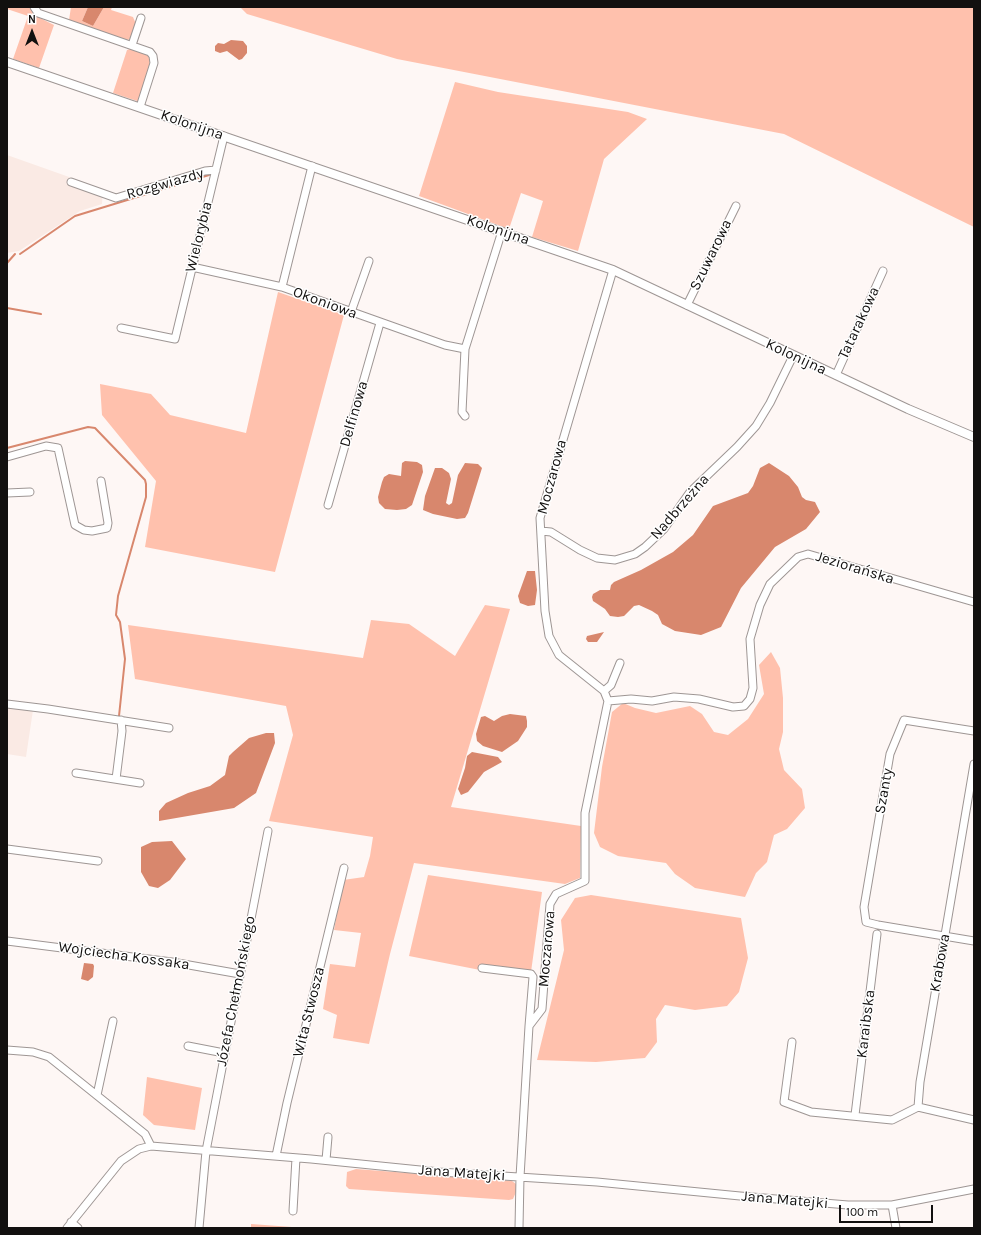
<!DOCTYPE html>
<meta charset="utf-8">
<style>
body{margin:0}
#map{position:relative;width:981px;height:1235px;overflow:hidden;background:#fef7f5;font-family:Karla,sans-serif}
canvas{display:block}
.frame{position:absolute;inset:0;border:8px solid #12100f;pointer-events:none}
.north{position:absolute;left:12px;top:12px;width:40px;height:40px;-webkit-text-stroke:3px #fff;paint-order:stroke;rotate:0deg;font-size:11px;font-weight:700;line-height:16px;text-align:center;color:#12100f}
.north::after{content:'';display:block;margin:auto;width:14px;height:18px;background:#12100f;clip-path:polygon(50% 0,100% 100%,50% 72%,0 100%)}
.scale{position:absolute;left:839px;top:1205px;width:94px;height:18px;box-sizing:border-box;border:2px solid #12100f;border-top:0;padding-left:5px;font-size:12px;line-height:14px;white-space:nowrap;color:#12100f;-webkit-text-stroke:3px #fff;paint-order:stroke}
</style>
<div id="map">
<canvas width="981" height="1235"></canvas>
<div class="frame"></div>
<div class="north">N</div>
<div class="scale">100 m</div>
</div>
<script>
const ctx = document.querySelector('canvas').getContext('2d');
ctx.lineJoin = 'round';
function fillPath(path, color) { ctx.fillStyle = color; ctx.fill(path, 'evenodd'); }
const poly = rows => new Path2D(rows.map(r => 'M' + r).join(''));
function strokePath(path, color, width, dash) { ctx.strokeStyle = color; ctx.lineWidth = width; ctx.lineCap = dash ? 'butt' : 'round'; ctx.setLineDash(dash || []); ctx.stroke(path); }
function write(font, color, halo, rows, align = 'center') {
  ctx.font = font + ' Karla,sans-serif'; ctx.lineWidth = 3; ctx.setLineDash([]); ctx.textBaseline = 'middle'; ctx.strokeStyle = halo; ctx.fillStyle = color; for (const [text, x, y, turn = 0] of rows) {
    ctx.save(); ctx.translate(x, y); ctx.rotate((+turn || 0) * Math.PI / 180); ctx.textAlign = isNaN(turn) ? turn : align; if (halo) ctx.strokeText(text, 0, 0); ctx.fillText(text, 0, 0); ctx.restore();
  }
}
fillPath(poly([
 [7,155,103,189,102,204,80,211,19,251,7,253],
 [7,707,33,710,26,757,7,754]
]), '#faeae4');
fillPath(poly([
 [7,7,30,7,34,15,54,25,39,68,13,59,28,16,7,9],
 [71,7,88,7,82,21,93,26,104,7,112,7,111,10,133,17,136,24,131,38,128,40,123,39,69,20],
 [240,7,974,7,974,227,784,134,397,59,247,14],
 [130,49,148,55,150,62,143,88,139,101,137,101,113,93,127,50],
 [455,82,498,92,628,112,647,119,604,159,578,251,532,237,543,201,521,193,509,229,419,196],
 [278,292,344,315,275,572,145,547,156,481,102,415,100,384,151,394,170,415,246,433],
 [485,605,510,609,451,807,581,826,580,878,565,884,414,863,390,954,369,1044,333,1038,337,1015,323,1009,330,964,355,967,361,933,334,930,343,880,364,877,370,856,373,837,269,821,293,735,286,706,135,679,128,625,363,658,371,620,409,624,455,656],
 [771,652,780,668,783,698,783,732,779,749,784,770,802,789,805,808,787,829,774,835,767,862,756,873,745,897,695,888,675,874,666,863,618,856,600,847,594,833,602,767,612,712,623,703,635,708,656,713,690,706,702,714,714,732,728,735,748,719,764,694,759,665],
 [428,875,542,892,531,972,480,970,409,956],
 [591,895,741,918,748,958,739,992,727,1006,695,1010,665,1005,656,1019,657,1042,645,1058,596,1062,537,1060,564,950,561,920,575,898],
 [147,1077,202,1088,195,1130,154,1125,143,1115],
 [356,1169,512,1181,516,1184,516,1192,513,1199,509,1200,349,1189,346,1186,347,1172],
 [251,1224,292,1227,340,1228,251,1228]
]), '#ffc1ad');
fillPath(poly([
 [88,7,104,7,93,26,82,21],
 [231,40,243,41,247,46,247,53,242,59,239,60,227,51,220,53,215,51,215,46,218,43,224,44],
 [405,461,417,462,422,465,423,472,412,505,406,509,397,510,385,509,379,503,378,497,382,482,384,477,389,474,401,476,402,463],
 [465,463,478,464,482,468,468,513,465,518,457,519,433,514,423,510,425,496,435,468,442,468,449,473,451,479,446,503,449,505,452,503,458,475],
 [769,463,789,476,798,487,802,497,806,500,815,502,820,512,806,529,775,547,741,588,721,627,701,635,675,631,662,624,658,615,652,611,639,605,634,606,624,616,618,617,610,616,605,609,593,601,592,597,593,594,600,590,610,590,611,585,614,582,641,570,673,552,693,535,713,506,748,493,753,486,760,468],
 [527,571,535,571,537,590,535,605,528,606,520,603,518,596],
 [604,632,597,642,588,642,586,639,587,636],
 [510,714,526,716,527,721,527,727,518,741,502,752,483,746,477,741,476,734,481,717,485,716,494,721,502,716],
 [266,733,274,733,275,743,256,793,234,808,159,821,159,811,166,803,188,793,210,786,225,775,229,756,233,752,249,738],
 [472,752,498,757,502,762,484,772,468,792,461,795,458,789,465,768,467,756],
 [172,841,186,859,170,880,158,888,149,886,141,872,141,847,152,842],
 [84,963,93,964,94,966,93,977,88,981,81,979]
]), '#d8876d');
strokePath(poly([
 [20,254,75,216,209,175],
 [7,263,15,254],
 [7,308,41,314],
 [7,448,88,427,95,428,145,480,146,484,146,497,118,596,116,615,120,622,125,659,119,716]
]), '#d8876d', 2);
const minor = poly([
 [34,7,38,13,150,52,153,56,154,63,140,107],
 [132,45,141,18],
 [312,166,282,287,445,345,465,349,502,231],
 [71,182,116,198,205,171,216,170],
 [192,267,282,287],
 [687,305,736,206],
 [351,312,369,261],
 [121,328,175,339,224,136],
 [836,375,883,271],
 [465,416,462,412,465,349],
 [7,457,46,446,58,448,75,525,84,530,92,531,107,528,108,523,101,481],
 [7,493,30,492],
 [328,505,380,323],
 [541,531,551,532,580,550,597,558,615,560,635,554,645,547,664,529,690,492,737,447,756,426,770,403,793,356],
 [604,691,611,685,620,663],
 [608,701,631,699,652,701,674,697,699,699,733,707,744,706,750,699,753,688,750,639,760,605,770,584,798,557,808,554,974,602],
 [7,704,48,709,169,728],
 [974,731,904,720,890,754,864,907,866,922,878,925,974,941],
 [974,764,920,1082,918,1107,974,1120],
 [76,773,140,783],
 [116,779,122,731,121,720],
 [7,849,98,861],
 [7,941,172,962,240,974],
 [482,968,531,974,533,977,529,1026],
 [792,1042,784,1102,811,1112,892,1120,918,1107],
 [188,1046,224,1053],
 [7,1050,33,1052,49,1057,145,1134,151,1146],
 [97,1095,113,1021],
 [855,1115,877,934],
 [276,1156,287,1103,344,868],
 [326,1160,328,1137],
 [892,1205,896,1228],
 [293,1211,296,1158],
 [71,1222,78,1228],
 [67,1228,121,1161,139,1149,151,1146,311,1159,440,1172,597,1182,740,1196,848,1205,892,1205,974,1189],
 [199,1228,206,1151,268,831],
 [519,1228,520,1177,529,1026,542,1009,550,904,556,894,585,881,585,813,608,701,604,691,559,655,549,636,545,611,540,518,613,270]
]);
const tertiary = poly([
 [7,62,613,270,908,409,974,437]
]);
strokePath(minor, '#9e9694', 9);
strokePath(tertiary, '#9e9694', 10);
strokePath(minor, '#fff', 7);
strokePath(tertiary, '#fff', 8);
write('15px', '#12100f', '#fff', [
 ["Kolonijna",192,125,19],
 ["Rozgwiazdy",165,184,-16],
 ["Kolonijna",498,230,19],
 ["Wielorybia",199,237,-76],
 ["Szuwarowa",711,255,-64],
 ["Okoniowa",325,303,20],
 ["Tatarakowa",859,323,-65],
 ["Kolonijna",796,357,25],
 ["Delfinowa",354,414,-74],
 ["Moczarowa",552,477,-75],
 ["Nadbrzeżna",680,507,-49],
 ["Jeziorańska",855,568,17],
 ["Szanty",884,791,-80],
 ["Moczarowa",547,949,-85],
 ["Wojciecha Kossaka",124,956,8],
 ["Krabowa",940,963,-80],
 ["Józefa Chełmońskiego",236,991,-79],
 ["Wita Stwosza",309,1012,-76],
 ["Karaibska",866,1024,-83],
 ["Jana Matejki",462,1173,4],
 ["Jana Matejki",785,1200,5]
]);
</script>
